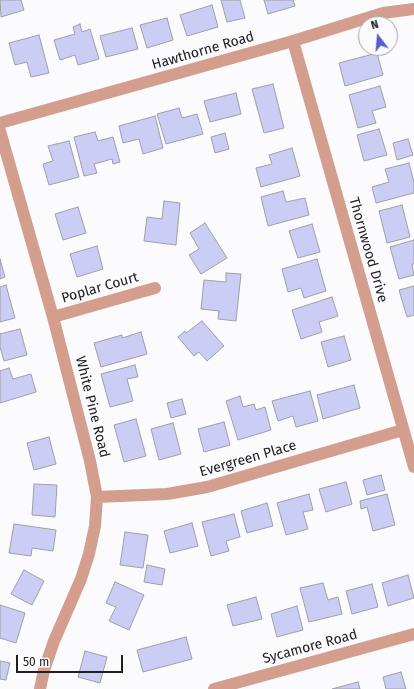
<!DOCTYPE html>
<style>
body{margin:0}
#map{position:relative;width:414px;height:689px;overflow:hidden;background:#fbfbfd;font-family:"Fira Sans",sans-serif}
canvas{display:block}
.north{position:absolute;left:358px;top:16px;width:40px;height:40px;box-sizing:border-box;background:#fbfbfd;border:1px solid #a3a3a6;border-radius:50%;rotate:344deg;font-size:11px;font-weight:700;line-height:16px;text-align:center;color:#202024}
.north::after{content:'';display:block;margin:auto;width:14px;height:18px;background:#585bd2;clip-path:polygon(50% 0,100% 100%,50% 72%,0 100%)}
.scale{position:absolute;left:16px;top:655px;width:107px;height:18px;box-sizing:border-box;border:2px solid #202024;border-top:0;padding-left:5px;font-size:12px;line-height:14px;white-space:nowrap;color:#202024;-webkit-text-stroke:3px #fbfbfd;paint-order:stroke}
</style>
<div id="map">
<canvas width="414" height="689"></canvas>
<div class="north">N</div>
<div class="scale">50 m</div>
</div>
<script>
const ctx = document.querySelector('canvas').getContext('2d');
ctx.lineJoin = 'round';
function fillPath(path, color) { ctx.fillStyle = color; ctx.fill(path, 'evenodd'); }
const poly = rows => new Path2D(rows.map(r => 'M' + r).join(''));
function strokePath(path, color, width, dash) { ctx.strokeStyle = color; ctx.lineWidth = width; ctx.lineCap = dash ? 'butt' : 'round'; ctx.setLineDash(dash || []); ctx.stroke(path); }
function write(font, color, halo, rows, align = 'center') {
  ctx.font = font + ' "Fira Sans",sans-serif'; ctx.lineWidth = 3; ctx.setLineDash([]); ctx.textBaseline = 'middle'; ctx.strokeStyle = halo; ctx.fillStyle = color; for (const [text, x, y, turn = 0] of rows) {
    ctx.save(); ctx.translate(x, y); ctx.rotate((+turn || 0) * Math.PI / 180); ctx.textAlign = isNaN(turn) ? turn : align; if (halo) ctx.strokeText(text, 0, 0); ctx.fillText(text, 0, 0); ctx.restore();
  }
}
const building = poly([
 [0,0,21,0,24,10,1,17,0,0],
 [221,0,240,0,245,18,227,22,221,0],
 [264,0,293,0,295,6,268,14,264,0],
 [212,5,218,27,187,36,180,15,212,5],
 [167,18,173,40,147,48,140,25,167,18],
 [80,24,82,32,90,29,99,59,78,65,75,55,60,60,54,40,75,34,73,27,80,24],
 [132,28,138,49,106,57,100,36,132,28],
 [39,35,49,73,31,77,27,62,15,65,9,43,39,35],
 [377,53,383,75,345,86,339,63,377,53],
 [273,84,284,128,264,133,252,89,273,84],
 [380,86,386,107,372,111,376,123,358,128,349,95,380,86],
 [236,93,241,114,210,122,204,101,236,93],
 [179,108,182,118,197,114,203,134,166,144,157,114,179,108],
 [155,116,163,148,143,154,139,139,123,143,119,126,155,116],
 [379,129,387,155,364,161,357,135,379,129],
 [95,132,98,141,113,137,120,162,113,164,112,159,94,164,97,173,84,176,74,137,95,132],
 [225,133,229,149,215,153,211,137,225,133],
 [408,139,413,155,397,160,393,143,408,139],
 [69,141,79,177,49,185,43,164,53,161,48,146,69,141],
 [292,148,300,176,261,187,256,168,272,164,269,155,292,148],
 [409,163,414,182,414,193,376,203,372,187,389,182,385,169,409,163],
 [283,191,286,202,305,198,309,215,268,226,261,197,283,191],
 [164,201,180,203,176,245,144,241,147,217,162,219,164,201],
 [402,205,410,237,387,243,379,211,402,205],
 [78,207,86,233,63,240,55,214,78,207],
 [205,223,227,258,201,274,189,255,199,249,190,233,205,223],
 [312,224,320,252,298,258,289,231,312,224],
 [414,240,414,264,412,264,414,275,399,279,390,247,414,240],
 [97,246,103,269,77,277,70,254,97,246],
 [0,259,5,277,0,279,0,259],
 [317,259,326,291,304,298,301,288,288,292,282,269,317,259],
 [226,273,241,274,236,321,218,319,219,311,201,309,204,280,226,282,226,273],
 [6,285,15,318,0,322,0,287,6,285],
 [414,286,414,315,407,317,399,290,414,286],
 [332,297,338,316,319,322,322,332,301,339,292,310,332,297],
 [202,321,224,346,207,361,199,352,194,356,178,337,185,331,186,333,202,321],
 [20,329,27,355,4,361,0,347,0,334,20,329],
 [141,332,147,354,101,367,94,343,122,335,122,338,141,332],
 [344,336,351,360,328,367,321,342,344,336],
 [135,365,138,377,127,379,133,401,110,407,101,374,135,365],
 [9,368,13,379,31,374,36,392,0,403,0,371,9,368],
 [354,385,360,408,323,419,317,395,354,385],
 [310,391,318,421,296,427,293,416,278,421,272,401,310,391],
 [240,396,243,407,254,404,256,410,265,407,271,430,238,440,226,401,240,396],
 [182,399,186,414,171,418,167,403,182,399],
 [136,419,146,456,124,462,114,425,136,419],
 [224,422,230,445,204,452,198,429,224,422],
 [173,423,181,454,159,460,151,429,173,423],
 [49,437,56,464,34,470,27,443,49,437],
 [381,475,385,490,367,495,363,480,381,475],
 [346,482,352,504,326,512,319,489,346,482],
 [34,484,57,485,55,517,32,515,34,484],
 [309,494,313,510,303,512,308,529,286,535,277,503,309,494],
 [387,494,395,525,373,531,367,507,361,509,360,501,387,494],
 [267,503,273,526,247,533,241,511,267,503],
 [234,514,240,537,226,541,229,551,211,556,202,522,234,514],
 [192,523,198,546,170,553,164,531,192,523],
 [14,524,56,530,53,551,32,548,31,556,9,553,14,524],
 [125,532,148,535,143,568,120,565,125,532],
 [147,565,165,569,162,585,144,582,147,565],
 [24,570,44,581,32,605,11,594,24,570],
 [408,575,414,598,388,606,382,583,408,575],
 [115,582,144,595,129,630,109,621,116,607,106,603,115,582],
 [323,583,328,600,338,597,342,614,309,622,300,588,323,583],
 [372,584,378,607,352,614,346,591,372,584],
 [256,597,262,619,233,626,227,605,256,597],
 [0,605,25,613,16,643,0,638,0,605],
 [297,606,303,630,277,637,271,614,297,606],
 [186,637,192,659,143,672,137,650,186,637],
 [85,651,107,657,100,683,78,677,85,651],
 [0,661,10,663,6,680,0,679,0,661],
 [401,672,406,689,386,689,383,677,401,672],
 [358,682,360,689,332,689,358,682]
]);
fillPath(building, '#cccdf4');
strokePath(building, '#9e9fa8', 1);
strokePath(poly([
 [293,41,414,467],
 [0,123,293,41,383,13,414,9],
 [0,131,53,317,90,461,97,497,95,526,89,554,81,579,54,641,44,670,40,689],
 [53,317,155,288],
 [97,497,167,494,207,487,403,430],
 [214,689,414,634]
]), '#d39e8e', 12);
write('14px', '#202024', '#fbfbfd', [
 ["Hawthorne Road",203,51,-16],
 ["Thornwood Drive",368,250,74],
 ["Poplar Court",100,288,-16],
 ["White Pine Road",92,407,76],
 ["Evergreen Place",248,459,-16],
 ["Sycamore Road",310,647,-15]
]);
</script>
